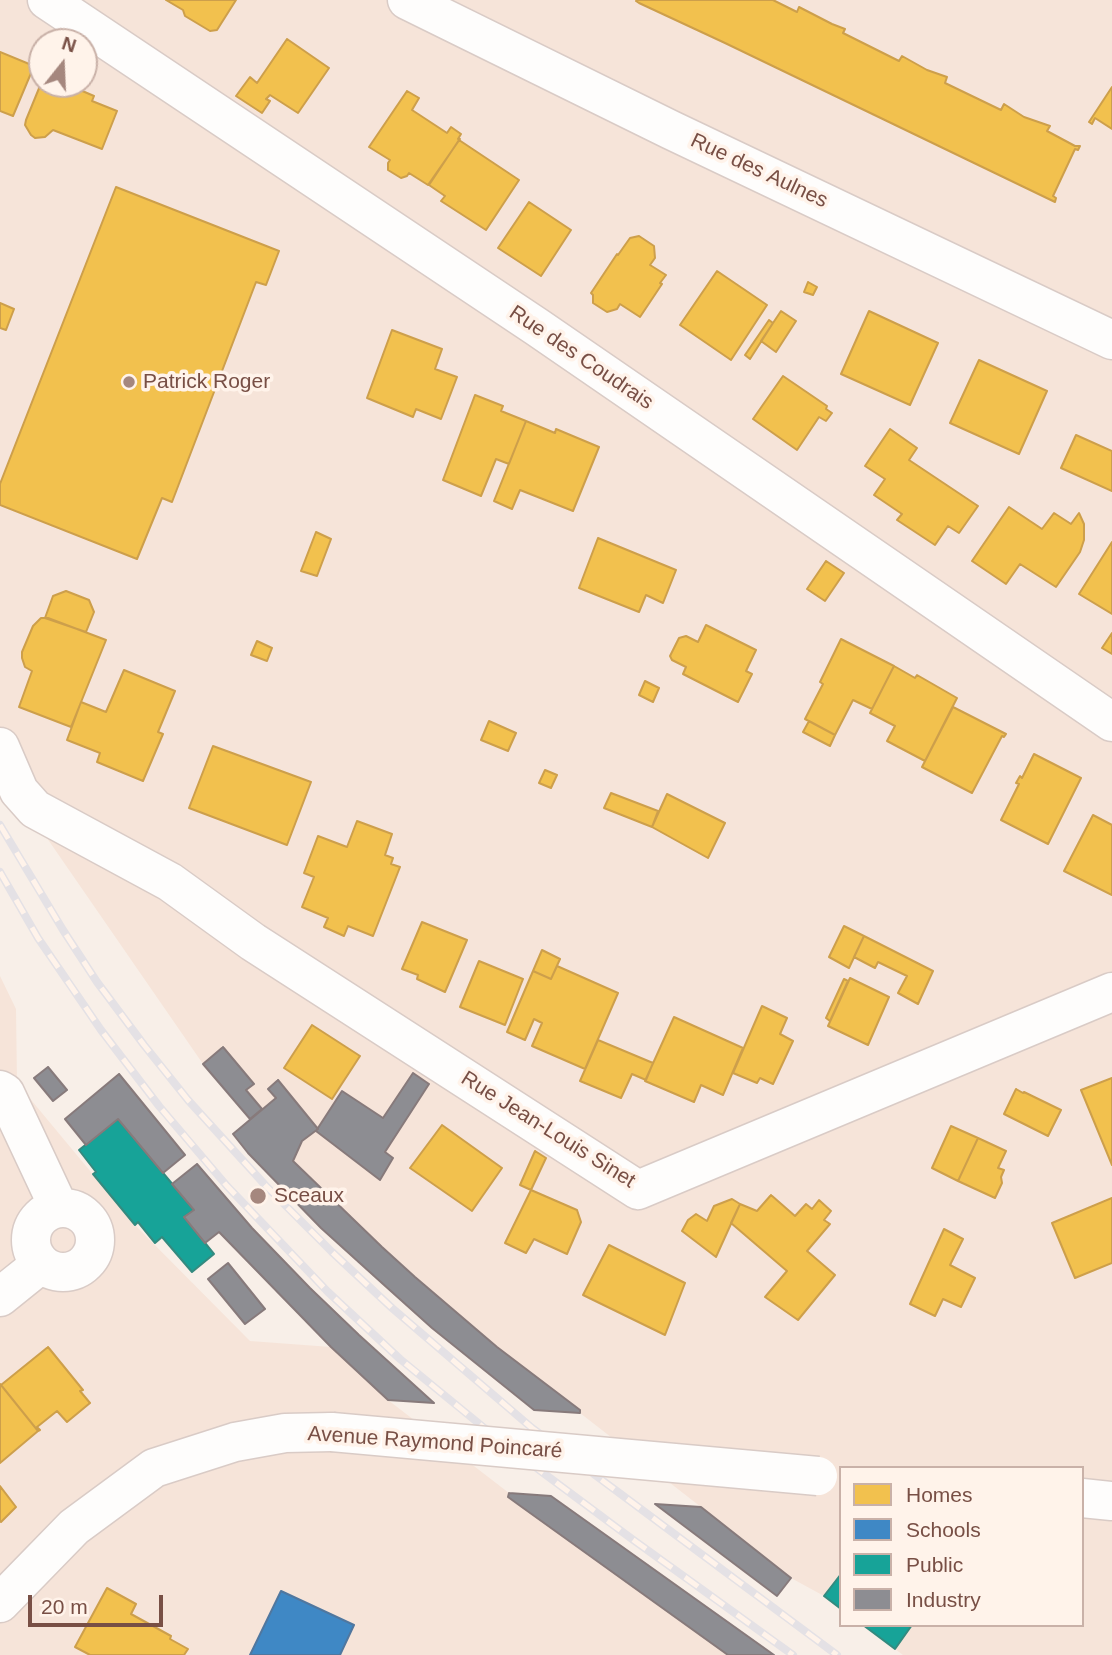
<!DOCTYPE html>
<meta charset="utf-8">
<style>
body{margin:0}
#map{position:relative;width:1112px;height:1655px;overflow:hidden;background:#f8efe8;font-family:Arial,sans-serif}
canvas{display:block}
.legend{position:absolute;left:839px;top:1466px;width:245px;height:161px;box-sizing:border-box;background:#fff3ea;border:2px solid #c9b1a8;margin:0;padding:9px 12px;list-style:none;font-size:21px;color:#784f45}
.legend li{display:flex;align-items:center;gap:14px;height:35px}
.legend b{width:35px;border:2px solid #c9b1a8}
.north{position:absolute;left:28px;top:28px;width:70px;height:70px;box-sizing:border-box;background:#fff3ea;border:2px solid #c9b1a8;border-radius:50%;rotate:18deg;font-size:19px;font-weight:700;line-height:28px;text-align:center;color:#784f45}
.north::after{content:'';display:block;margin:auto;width:24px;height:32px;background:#a5877e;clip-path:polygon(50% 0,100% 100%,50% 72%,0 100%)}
.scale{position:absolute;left:28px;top:1595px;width:135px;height:32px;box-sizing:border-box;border:4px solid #784f45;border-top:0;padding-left:9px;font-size:21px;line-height:24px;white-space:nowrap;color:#784f45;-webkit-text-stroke:5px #fff3ea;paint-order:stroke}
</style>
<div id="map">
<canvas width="1112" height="1655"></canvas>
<ul class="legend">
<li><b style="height:19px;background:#f2c14e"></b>Homes</li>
<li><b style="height:19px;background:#3f88c5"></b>Schools</li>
<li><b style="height:19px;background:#17a398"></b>Public</li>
<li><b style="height:19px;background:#8d8d92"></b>Industry</li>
</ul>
<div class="north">N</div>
<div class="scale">20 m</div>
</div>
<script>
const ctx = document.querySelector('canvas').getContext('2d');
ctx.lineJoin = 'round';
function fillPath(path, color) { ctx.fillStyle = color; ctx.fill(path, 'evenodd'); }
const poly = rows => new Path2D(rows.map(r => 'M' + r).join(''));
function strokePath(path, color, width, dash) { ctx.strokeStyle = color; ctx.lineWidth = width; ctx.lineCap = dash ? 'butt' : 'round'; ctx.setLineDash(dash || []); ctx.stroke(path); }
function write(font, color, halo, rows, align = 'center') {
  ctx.font = font + ' Arial,sans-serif'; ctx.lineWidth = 7; ctx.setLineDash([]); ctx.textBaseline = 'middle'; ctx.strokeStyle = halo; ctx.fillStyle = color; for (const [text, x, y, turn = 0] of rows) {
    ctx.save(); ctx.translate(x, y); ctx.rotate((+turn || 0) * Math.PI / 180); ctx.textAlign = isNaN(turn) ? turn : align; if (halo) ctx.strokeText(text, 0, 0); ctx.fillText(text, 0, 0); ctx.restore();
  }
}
fillPath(poly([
 [0,0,1112,0,1112,1655,903,1655,863,1625,1082,1625,1082,1468,841,1468,841,1609,824,1596,791,1578,701,1507,580,1413,579,1410,497,1347,433,1292,382,1247,293,1161,302,1141,318,1129,278,1081,268,1089,276,1098,250,1119,203,1064,20,799,0,753],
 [42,42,84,42,84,84,42,84],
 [0,976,16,1009,17,1083,135,1225,250,1341,331,1347,388,1400,509,1493,509,1497,728,1655,0,1655]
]), '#f6e4d9');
const homes = poly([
 [166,0,236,0,217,30,210,31,185,16,183,10,166,0],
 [637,0,773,0,797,12,799,7,832,24,845,29,843,33,899,61,902,56,927,70,947,77,945,83,1001,110,1004,104,1024,117,1050,126,1047,131,1075,146,1080,146,1078,150,1075,149,1053,196,1056,198,1055,202,725,43,639,3,636,1,637,0],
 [287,39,329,68,298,113,270,95,266,99,270,101,262,113,236,96,250,77,257,83,287,39],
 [0,52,34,66,13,116,0,111,0,52],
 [42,81,42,84,66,84,94,96,92,101,117,111,102,149,53,130,45,137,35,138,31,135,25,125,26,120,42,81],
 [1112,87,1112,129,1095,118,1092,124,1089,122,1112,87],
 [407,91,419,98,412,110,447,133,451,127,461,134,458,139,460,139,428,185,409,173,407,176,401,178,388,170,388,163,390,160,369,147,407,91],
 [459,140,519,180,486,230,441,201,445,196,429,185,459,140],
 [116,187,279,251,266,285,256,282,172,502,162,498,137,559,0,505,0,484,116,187],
 [529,202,571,230,541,276,498,248,529,202],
 [639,236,654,246,655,258,650,265,666,275,660,283,662,284,640,317,620,304,617,309,607,312,593,303,593,295,591,293,617,254,618,255,630,238,639,236],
 [717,271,767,305,731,360,680,325,717,271],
 [808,282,817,287,813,295,804,292,808,282],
 [0,303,14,309,6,330,0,328,0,303],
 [781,311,796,321,776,352,761,341,781,311],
 [869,311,938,343,910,405,841,374,869,311],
 [769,320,773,323,750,359,745,355,769,320],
 [392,330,442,349,435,369,457,377,441,419,416,409,413,417,367,398,392,330],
 [979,360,1047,391,1019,454,950,423,979,360],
 [783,376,827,406,826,409,832,413,826,421,819,417,797,450,753,419,783,376],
 [475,395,503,406,501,411,526,421,509,464,496,459,481,496,443,480,475,395],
 [526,421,555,433,556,429,599,447,573,511,520,490,512,509,494,501,526,421],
 [890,429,917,448,909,460,978,506,959,533,948,526,935,545,897,520,902,514,874,495,885,479,865,466,890,429],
 [1076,435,1112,451,1112,491,1061,468,1076,435],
 [1009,507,1042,529,1054,513,1071,524,1079,513,1084,524,1084,540,1080,552,1056,587,1020,564,1006,584,972,561,1009,507],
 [316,532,331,539,317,576,301,571,316,532],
 [598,538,676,570,663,603,646,595,639,612,579,588,598,538],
 [1112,542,1112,614,1079,594,1112,542],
 [826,561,844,573,825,601,807,589,826,561],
 [66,591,89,600,94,612,86,632,45,618,53,596,66,591],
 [41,618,48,618,106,640,71,727,19,707,32,671,25,667,22,658,22,652,33,626,41,618],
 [706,625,756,650,746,671,752,674,738,702,683,674,686,667,672,660,670,656,679,638,686,636,698,642,706,625],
 [1112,633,1112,654,1102,648,1112,633],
 [841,639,894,666,872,709,853,700,835,735,805,719,823,684,820,682,841,639],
 [257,641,272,648,267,661,251,655,257,641],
 [894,666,915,678,917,675,957,698,925,761,887,741,895,726,870,713,894,666],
 [124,670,175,691,158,732,163,734,143,781,97,762,100,753,67,740,81,702,106,712,124,670],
 [645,681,659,688,653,702,639,695,645,681],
 [953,707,1006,734,1004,737,1002,736,972,793,922,767,953,707],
 [489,721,516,733,508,751,481,740,489,721],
 [809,721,835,735,830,746,803,732,809,721],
 [213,746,311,782,287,845,189,808,213,746],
 [1034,754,1081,778,1048,844,1001,820,1019,784,1016,783,1020,776,1022,778,1034,754],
 [545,770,557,775,551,788,539,783,545,770],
 [611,793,658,811,652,827,604,808,611,793],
 [667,794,725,823,708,858,652,827,667,794],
 [1093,815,1112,825,1112,895,1064,871,1093,815],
 [357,821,392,834,385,855,393,858,391,864,400,867,373,936,348,926,344,936,324,927,328,918,302,907,314,877,304,873,318,836,347,847,357,821],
 [422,922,467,940,445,992,417,979,418,975,402,969,422,922],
 [844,926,864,936,849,968,829,957,844,926],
 [864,936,933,971,918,1004,898,993,907,976,878,962,875,968,854,957,864,936],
 [542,950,560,959,551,979,533,971,542,950],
 [479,961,523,979,505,1025,460,1007,479,961],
 [557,966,618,993,585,1069,532,1046,542,1023,534,1019,525,1040,507,1032,533,971,551,979,557,966],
 [850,978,889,997,868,1045,828,1026,850,978],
 [844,979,848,981,830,1021,826,1018,844,979],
 [762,1006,787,1018,780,1034,793,1041,773,1084,760,1078,757,1083,733,1073,762,1006],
 [674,1017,743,1048,723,1095,701,1085,694,1102,645,1081,674,1017],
 [312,1025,360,1056,332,1099,284,1068,312,1025],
 [598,1040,653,1063,646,1080,632,1074,621,1098,580,1081,598,1040],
 [1112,1078,1112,1165,1081,1090,1112,1078],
 [1016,1089,1023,1093,1024,1092,1061,1110,1048,1136,1004,1114,1016,1089],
 [442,1125,502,1168,472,1211,410,1168,442,1125],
 [951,1126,978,1138,958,1181,932,1168,951,1126],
 [978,1138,1006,1151,998,1168,1004,1170,1001,1177,1002,1183,995,1198,958,1181,978,1138],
 [535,1151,546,1158,531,1190,520,1185,535,1151],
 [531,1190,577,1210,581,1222,567,1254,534,1239,526,1253,505,1243,531,1190],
 [771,1195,795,1216,806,1204,812,1209,819,1200,831,1211,824,1220,830,1224,807,1251,835,1275,798,1320,765,1297,787,1271,731,1223,740,1204,757,1211,771,1195],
 [1112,1198,1112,1263,1075,1278,1052,1223,1112,1198],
 [732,1199,740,1204,716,1257,682,1231,688,1220,696,1214,707,1221,714,1206,732,1199],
 [944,1229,963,1239,950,1265,975,1278,961,1307,943,1299,935,1316,910,1304,944,1229],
 [609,1245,685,1283,665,1335,583,1295,609,1245],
 [48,1347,83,1390,80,1391,90,1403,67,1422,57,1411,37,1427,40,1430,38,1431,1,1385,48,1347],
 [0,1384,38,1431,0,1463,0,1384],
 [0,1486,16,1507,1,1522,0,1521,0,1486],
 [107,1588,136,1604,131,1614,171,1636,170,1639,188,1649,184,1655,90,1655,75,1647,107,1588]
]);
fillPath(homes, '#f2c14e');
strokePath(homes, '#cd9f4b', 2);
const schools = poly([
 [281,1591,354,1625,340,1655,250,1655,281,1591]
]);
fillPath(schools, '#3f88c5');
strokePath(schools, '#50779f', 2);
const public = poly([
 [118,1119,194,1210,184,1217,214,1254,192,1272,162,1237,155,1243,138,1222,135,1225,93,1174,96,1172,79,1150,118,1119],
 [841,1574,841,1609,824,1596,841,1574],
 [863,1625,912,1625,895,1649,863,1625]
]);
fillPath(public, '#17a398');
strokePath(public, '#348a7f', 2);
const industry = poly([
 [223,1047,254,1084,246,1090,262,1109,250,1119,203,1064,223,1047],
 [48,1067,67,1090,53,1101,34,1078,48,1067],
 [413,1073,429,1084,385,1152,393,1158,380,1180,316,1131,342,1091,383,1118,413,1073],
 [119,1074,185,1155,163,1173,118,1119,86,1145,65,1119,119,1074],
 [278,1080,318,1129,302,1141,293,1161,382,1247,415,1277,497,1347,580,1410,580,1413,534,1410,432,1328,383,1284,321,1228,248,1153,233,1134,276,1098,268,1089,278,1080],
 [197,1164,252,1228,310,1288,359,1335,434,1403,388,1400,331,1347,219,1232,205,1243,184,1217,194,1210,172,1184,197,1164],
 [228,1263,265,1309,245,1324,208,1279,228,1263],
 [509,1493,551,1496,774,1655,728,1655,519,1505,508,1497,509,1493],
 [655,1504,701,1507,791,1578,777,1596,655,1504]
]);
fillPath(industry, '#8d8d92');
strokePath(industry, '#877a7b', 2);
const minor = poly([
 [47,0,537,327,1112,722],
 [407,0,671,130,1112,340],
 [0,747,19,791,35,809,170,882,253,942,638,1190,1112,992],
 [0,1090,5,1093,59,1208],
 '31 1240a32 32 0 1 1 64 0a32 32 0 1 1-64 0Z',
 [0,1297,41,1264],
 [1082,1498,1112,1501],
 [0,1603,74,1527,154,1468,235,1442,285,1433,332,1432]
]);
strokePath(minor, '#d9cbc6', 41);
strokePath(minor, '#fefdfc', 38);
const rail = poly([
 [0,825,63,930,97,982,144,1045,188,1100,266,1186,332,1252,392,1308,532,1428,837,1655],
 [0,872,38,938,101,1030,159,1106,227,1186,328,1292,400,1359,499,1440,632,1539,793,1655]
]);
strokePath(rail, '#e4e1e5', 8);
strokePath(rail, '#fff3ea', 5, [16]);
const minorBridge = poly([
 [332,1432,818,1476]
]);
strokePath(minorBridge, '#d9cbc6', 41, []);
strokePath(minorBridge, '#fefdfc', 38);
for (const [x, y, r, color] of [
 [129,382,7,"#a5877e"],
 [258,1196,9,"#a5877e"]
]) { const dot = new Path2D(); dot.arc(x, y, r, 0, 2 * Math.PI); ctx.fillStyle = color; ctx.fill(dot); strokePath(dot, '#fff3ea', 2.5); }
write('21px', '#784f45', '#fff3ea', [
 ["Rue des Aulnes",759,171,25],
 ["Rue des Coudrais",581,358,34],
 ["Rue Jean-Louis Sinet",548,1130,32],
 ["Avenue Raymond Poincaré",435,1443,4]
]);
write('21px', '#784f45', '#fff3ea', [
 ["Patrick Roger",143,382],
 ["Sceaux",274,1196]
], 'left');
</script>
